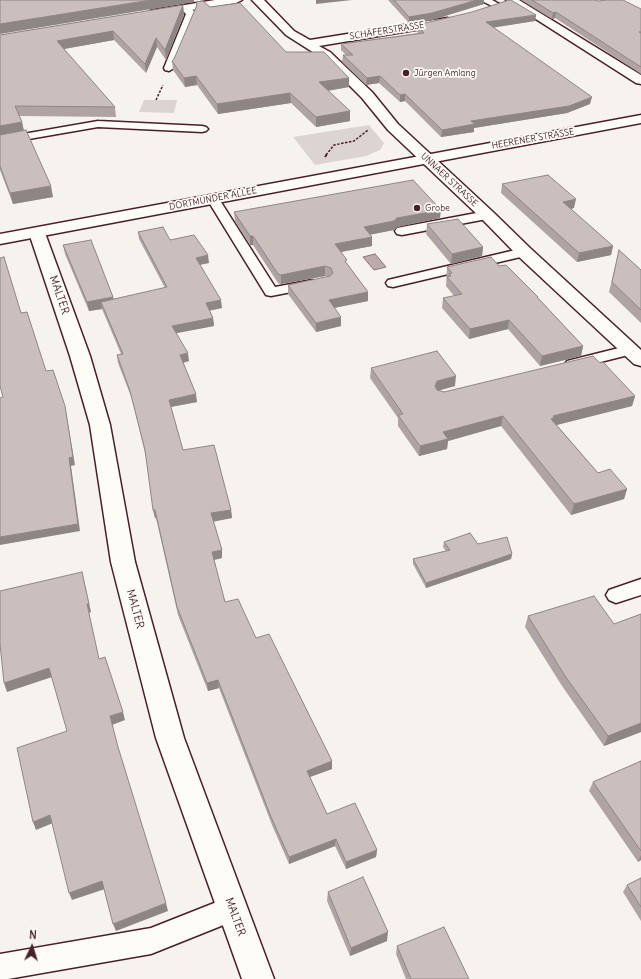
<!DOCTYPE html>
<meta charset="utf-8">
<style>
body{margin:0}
#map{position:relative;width:641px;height:979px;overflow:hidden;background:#f6f3ef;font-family:Delius,sans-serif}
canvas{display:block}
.north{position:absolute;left:12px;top:927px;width:40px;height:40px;-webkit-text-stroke:3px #fdfcf7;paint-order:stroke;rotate:4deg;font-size:11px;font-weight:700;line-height:16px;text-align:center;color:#4a1f2b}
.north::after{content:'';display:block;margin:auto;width:14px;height:18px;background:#4a1f2b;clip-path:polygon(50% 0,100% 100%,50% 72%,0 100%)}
</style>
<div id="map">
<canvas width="641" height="979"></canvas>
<div class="north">N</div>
</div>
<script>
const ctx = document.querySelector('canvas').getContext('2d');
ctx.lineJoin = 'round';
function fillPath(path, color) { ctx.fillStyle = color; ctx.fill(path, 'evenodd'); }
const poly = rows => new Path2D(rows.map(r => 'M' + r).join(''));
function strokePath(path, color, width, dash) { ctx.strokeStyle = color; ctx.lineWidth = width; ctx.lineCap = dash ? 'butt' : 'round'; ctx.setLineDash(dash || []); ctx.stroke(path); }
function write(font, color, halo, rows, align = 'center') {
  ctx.font = font + ' Delius,sans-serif'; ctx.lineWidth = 3.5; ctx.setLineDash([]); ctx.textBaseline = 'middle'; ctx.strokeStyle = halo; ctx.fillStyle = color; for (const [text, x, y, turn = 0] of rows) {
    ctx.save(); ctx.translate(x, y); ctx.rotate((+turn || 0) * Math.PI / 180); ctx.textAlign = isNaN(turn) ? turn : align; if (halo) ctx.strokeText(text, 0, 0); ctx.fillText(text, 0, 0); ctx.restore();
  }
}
fillPath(poly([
 [144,100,177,100,174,113,139,112],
 [369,125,384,143,380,150,366,156,315,165,293,137]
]), '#dcd4d2');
const water = poly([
 [375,254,386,267,374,270,363,257,375,254]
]);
fillPath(water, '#bbabac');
strokePath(water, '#8e7378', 1);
const lane = poly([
 [480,0,492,0,501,5,496,8,480,0],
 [185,5,188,6,196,13,174,68,169,71,165,70,164,68,186,14,180,8,185,5],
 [98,121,202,126,206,127,208,129,206,131,202,132,98,127,0,144,0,138,98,121],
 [213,195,217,196,219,199,275,287,312,280,317,281,319,284,317,287,271,296,266,295,207,199,209,196,213,195],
 [487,211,492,212,493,215,492,218,402,235,397,234,395,231,397,228,402,227,487,211],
 [524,248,529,249,531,252,529,255,393,287,388,286,386,283,388,280,524,248],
 [631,345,636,347,639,350,636,353,573,369,567,367,565,364,567,361,631,345],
 [641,579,641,595,616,603,609,600,606,595,609,590,641,579],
 [232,896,241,900,245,909,241,918,151,954,8,979,0,979,0,954,151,928,232,896]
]);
const street = poly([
 [215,0,242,0,236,3,154,16,150,15,148,13,150,11,154,10,215,0],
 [252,0,264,0,294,31,310,40,447,18,451,19,453,21,451,23,433,27,319,46,330,52,372,92,398,124,493,212,530,248,641,350,641,366,634,364,518,256,481,218,388,130,362,98,322,58,286,35,252,0],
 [506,0,519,0,641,75,641,84,636,83,506,0],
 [37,228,43,230,45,233,90,356,110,425,135,562,184,738,274,979,242,979,156,738,111,562,90,425,70,356,29,233,31,230,37,228]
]);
const secondary = poly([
 [641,115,641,123,0,244,0,234,641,115]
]);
strokePath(lane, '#4a1f2b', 3);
strokePath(street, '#4a1f2b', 3);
strokePath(secondary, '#4a1f2b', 3);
strokePath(poly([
 [156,100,163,85],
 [326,155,334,145,354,141,368,130]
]), '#4a1f2b', 1.5, [2.5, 1.5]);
strokePath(poly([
 [325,157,327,154]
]), '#4a1f2b', 2, [3, 2.5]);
fillPath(lane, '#fdfcf7');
fillPath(street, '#fdfcf7');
fillPath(secondary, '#fdfcf7');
fillPath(poly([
 [388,0,484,0,484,4,432,20,409,23],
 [521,0,595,0,598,1,641,9,641,74,555,18,552,19],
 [196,2,210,7,286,52,349,78,349,87,328,91,350,111,350,121,316,127,291,103,218,114,197,85,185,87,173,70,172,61,174,59,196,7],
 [183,5,184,14,166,60,157,47,146,73,114,40,64,49,115,107,116,117,19,116,22,122,24,131,53,197,13,204,0,170,0,35],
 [536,15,535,21,493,27,590,104,567,113,474,128,474,132,441,137,405,101,400,102,379,83,366,85,342,62,343,55,346,55,341,50,341,44,418,33,416,31,417,25],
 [502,184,574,208,571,209,613,246,611,255,577,262,501,193],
 [234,212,440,218,397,227,394,230,370,234,372,246,341,252,347,264,368,292,368,301,334,308,341,326,316,332,288,294,288,285,329,277,325,276,281,284,278,283,253,245,250,245,235,221],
 [427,224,483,247,482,256,451,264,426,234],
 [138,232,170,240,209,263,200,265,222,308,209,311,213,318,214,326,176,333,189,361,183,363,197,402,171,407,183,450,231,510,232,518,213,521,222,558,214,560,225,602,256,638,332,769,310,777,327,814,377,850,376,857,346,869,335,846,289,864,272,825,219,688,208,691,178,615,156,518,155,518,146,457,132,399,118,363,117,355,121,354,102,309,89,311,65,254,63,245,114,299,165,288,139,239],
 [619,250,641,270,641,323,609,292],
 [499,266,538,297,538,298,583,346,581,356,540,366,508,329,469,339,442,308,443,298,454,296,446,286,447,267],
 [600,363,635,396,632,406,557,425,598,473,627,489,624,499,571,515,501,426,448,441,447,449,419,456,398,426,398,418,370,378,371,368,455,386,438,391,444,392],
 [444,542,478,544,512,554,511,559,426,588,413,564,413,559,446,551,443,547],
 [641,614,641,732,604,746,562,686,525,627,528,616,614,624],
 [641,761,641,860,638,862,589,791,593,782],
 [641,878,641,921,623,892,627,885],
 [328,892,387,941,350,956,327,901],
 [397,946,469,979,406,979,396,954]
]), '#afa4a3');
fillPath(poly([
 [151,0,194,0,194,2,0,34,0,24],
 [316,0,352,0,316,4],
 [477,0,484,0,484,4,432,20,409,23,409,17],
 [183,5,184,14,166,60,165,50],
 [556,12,555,18,552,19,553,13],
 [536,15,535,21,485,29,486,22],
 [113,31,114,40,58,50,57,41],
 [156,38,157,47,146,73,145,64],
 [196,76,197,85,185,87,184,78],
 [380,76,379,83,366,85,367,78],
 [349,78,349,87,319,92,319,82],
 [290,93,291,103,218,114,217,104],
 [405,94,405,101,400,102,400,95],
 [592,97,590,104,567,113,474,128,474,132,441,137,442,130,471,121],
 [350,111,350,121,316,127,316,117],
 [22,122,24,132,0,137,0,126],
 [51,186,53,197,13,204,10,193],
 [576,199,574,208,562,211,563,202],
 [441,210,440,218,397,227,394,230,364,236,364,227,397,218],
 [250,236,253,236,253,245,250,245],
 [372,237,372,246,335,253,335,244],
 [613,246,611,255,577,262,579,253],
 [483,247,482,256,451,264,452,254],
 [208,255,209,263,197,265,196,258],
 [325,266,325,276,281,284,281,275],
 [368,292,368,301,329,309,329,300],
 [113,297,115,306,101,302,102,309,89,311,87,302],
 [221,300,222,308,206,311,206,303],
 [341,317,341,326,316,332,316,323],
 [213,318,214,326,172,334,172,326],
 [509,320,508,329,469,339,470,329],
 [583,346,581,356,540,366,542,356],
 [188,353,189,361,181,363,180,355],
 [456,376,455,386,436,391,435,386,437,381],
 [196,394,197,402,170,407,169,400],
 [635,396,632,406,552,426,551,419,553,416],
 [65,406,75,465,71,466,80,531,0,545,0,537,69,458],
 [503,416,501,426,448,441,447,449,419,456,420,446,443,432],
 [627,489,624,499,571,515,574,504],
 [153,510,155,510,156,518,155,518],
 [231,510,232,518,212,522,211,513],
 [222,550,222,558,213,560,212,552],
 [512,554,511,559,426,588,426,583],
 [82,572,91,612,89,613,87,604],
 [49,668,52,677,7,692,4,683],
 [218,680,219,688,208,691,207,683],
 [123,712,125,720,112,725,110,716],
 [641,723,641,732,604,746,608,736],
 [332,761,332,769,307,778,307,771],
 [50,815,53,823,36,830,33,822],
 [336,839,335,846,289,864,289,857],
 [377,850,376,857,346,869,346,862],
 [641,855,641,860,638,862],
 [102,881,105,889,72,900,69,893],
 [166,903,168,911,116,931,113,924],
 [388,932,387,941,350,956,351,948]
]), '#8e8685');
const building = poly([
 [0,0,151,0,0,24,0,0],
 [394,0,477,0,432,13,409,17,394,0],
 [509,0,511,0,536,15,486,22,592,97,569,106,471,121,475,124,442,130,405,94,400,95,380,76,367,78,343,55,353,55,341,44,424,33,417,25,472,12,509,0],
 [532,0,595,0,598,1,607,0,623,0,641,9,641,32,639,32,641,33,641,67,556,12,553,13,532,0],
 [203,1,210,7,240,3,286,52,324,52,349,78,319,82,350,111,316,117,290,93,217,104,196,76,184,78,172,61,174,59,197,5,196,2,203,1],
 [183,5,165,50,156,38,145,64,113,31,57,41,115,107,15,106,22,122,0,126,0,35,183,5],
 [26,130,51,186,10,193,0,166,0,135,26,130],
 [548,175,576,199,563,202,613,246,579,253,502,184,548,175],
 [413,180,441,210,397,218,394,221,364,227,372,237,335,244,347,260,345,261,368,292,329,300,341,317,316,323,288,285,330,276,333,273,331,268,325,266,281,275,278,274,253,236,250,236,234,212,413,180],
 [458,219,483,247,452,254,427,224,458,219],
 [163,227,170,240,194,235,208,255,196,258,221,300,206,303,213,318,172,326,188,353,180,355,196,394,169,400,183,450,214,445,231,510,211,513,222,550,212,552,225,602,238,599,256,638,269,634,332,761,307,771,327,814,355,803,377,850,346,862,336,839,289,857,271,817,218,680,207,683,177,607,155,510,153,510,145,450,130,391,117,355,123,354,101,302,167,287,138,232,163,227],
 [91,240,113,297,87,302,63,245,91,240],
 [619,250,641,270,641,310,612,282,619,250],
 [4,257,21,313,27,312,46,371,53,370,65,406,73,457,69,458,78,524,0,537,0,398,3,397,0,386,0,258,4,257],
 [491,257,499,266,506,265,538,297,537,297,583,346,542,356,509,320,470,329,443,298,462,294,447,277,451,276,449,274,452,273,447,267,491,257],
 [437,351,456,376,437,381,435,386,437,390,444,392,593,356,600,363,603,362,635,396,553,416,554,418,551,419,598,473,610,469,627,489,574,504,503,416,443,432,448,439,420,446,398,415,403,414,371,368,437,351],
 [470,533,478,544,507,537,512,554,426,583,413,559,450,550,444,542,470,533],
 [82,572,89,604,87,604,99,659,105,657,123,712,110,716,118,747,166,903,113,924,102,881,69,893,50,815,33,822,17,748,67,731,49,668,4,683,0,644,0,591,82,572],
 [594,596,614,624,641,614,641,723,608,736,565,676,528,616,594,596],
 [641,761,641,851,593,782,641,761],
 [363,877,388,932,351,948,328,892,363,877],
 [641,878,641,907,627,885,641,878],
 [444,927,469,979,411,979,397,946,444,927]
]);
fillPath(building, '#cbbfbe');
strokePath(building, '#8e8685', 1);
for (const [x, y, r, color] of [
 [406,73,4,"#4a1f2b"],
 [417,208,4,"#4a1f2b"]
]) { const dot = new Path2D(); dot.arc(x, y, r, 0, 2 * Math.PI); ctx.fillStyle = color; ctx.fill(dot); strokePath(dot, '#fdfcf7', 1.5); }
write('9px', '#4a1f2b', '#fdfcf7', [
 ["SCHÄFERSTRASSE",387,31,-9],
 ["HEERENER STRASSE",533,139,-10],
 ["UNNAER STRASSE",449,180,43],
 ["DORTMUNDER ALLEE",213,199,-11]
]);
write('9px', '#4a1f2b', '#fdfcf7', [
 ["Jürgen Amlang",414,73],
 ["Grobe",425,208]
], 'left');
write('11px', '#4a1f2b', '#fdfcf7', [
 ["MALTER",59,295,71],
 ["MALTER",135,609,75],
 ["MALTER",235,917,70]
]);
</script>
